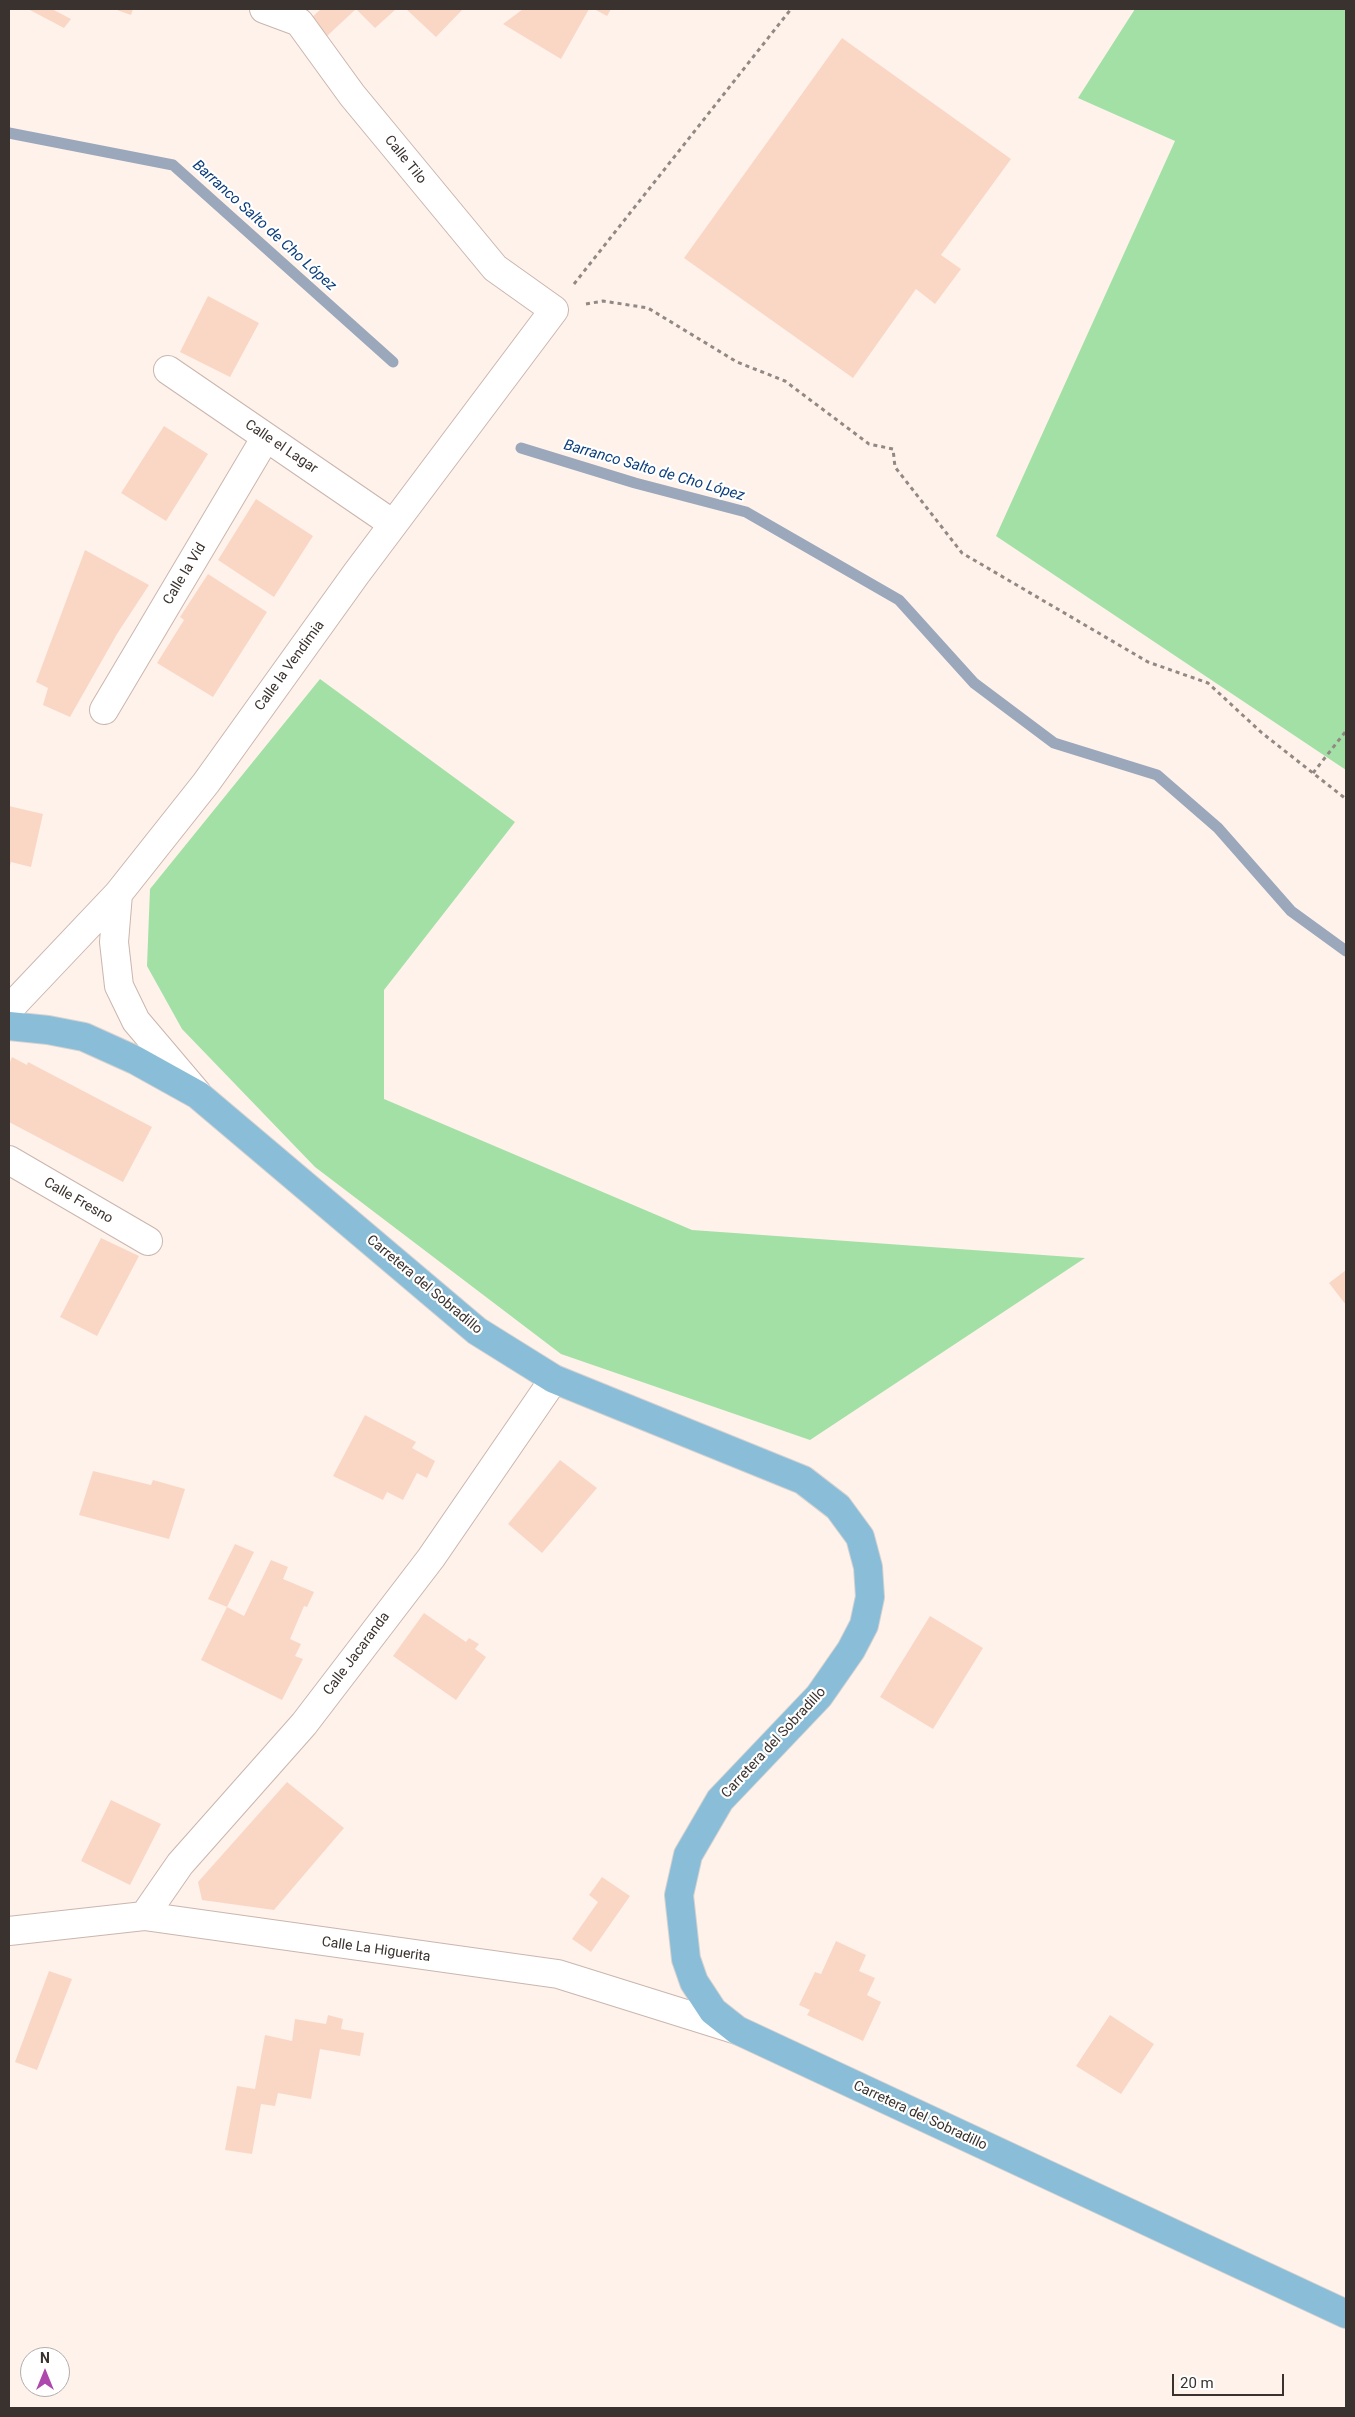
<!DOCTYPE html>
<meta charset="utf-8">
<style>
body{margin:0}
#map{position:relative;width:1355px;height:2417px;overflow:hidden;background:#fef2eb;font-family:Roboto,sans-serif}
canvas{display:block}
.frame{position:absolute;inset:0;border:10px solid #3a322e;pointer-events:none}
.north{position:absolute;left:20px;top:2347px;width:50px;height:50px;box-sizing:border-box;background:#fff;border:1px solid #b0adab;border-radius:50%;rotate:0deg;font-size:14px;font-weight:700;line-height:20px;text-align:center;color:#3a322e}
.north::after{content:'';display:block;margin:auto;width:18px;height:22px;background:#af48ac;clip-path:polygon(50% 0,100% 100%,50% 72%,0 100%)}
.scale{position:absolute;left:1172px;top:2374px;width:112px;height:22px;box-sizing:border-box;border:2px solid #3a322e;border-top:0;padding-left:6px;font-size:15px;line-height:18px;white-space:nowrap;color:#3a322e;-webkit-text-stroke:4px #fff;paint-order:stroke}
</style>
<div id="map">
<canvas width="1355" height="2417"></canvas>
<div class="frame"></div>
<div class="north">N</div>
<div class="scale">20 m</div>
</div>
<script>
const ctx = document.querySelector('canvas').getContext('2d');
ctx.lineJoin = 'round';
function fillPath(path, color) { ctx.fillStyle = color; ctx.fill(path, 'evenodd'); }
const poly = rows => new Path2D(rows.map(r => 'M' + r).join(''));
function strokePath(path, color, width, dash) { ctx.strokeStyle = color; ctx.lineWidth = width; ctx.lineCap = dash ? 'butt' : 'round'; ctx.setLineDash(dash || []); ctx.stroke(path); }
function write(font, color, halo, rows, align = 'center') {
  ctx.font = font + ' Roboto,sans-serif'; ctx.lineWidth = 4.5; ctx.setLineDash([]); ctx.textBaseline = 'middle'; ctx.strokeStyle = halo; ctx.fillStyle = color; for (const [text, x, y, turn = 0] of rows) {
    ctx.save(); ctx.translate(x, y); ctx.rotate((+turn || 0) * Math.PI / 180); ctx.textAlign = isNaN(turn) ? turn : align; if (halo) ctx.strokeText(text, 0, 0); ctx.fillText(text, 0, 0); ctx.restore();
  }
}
fillPath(poly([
 [1135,9,1346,9,1346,770,996,536,1175,141,1078,98],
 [320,679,515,822,384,990,384,1099,692,1230,1085,1258,810,1440,561,1354,315,1167,182,1029,147,966,150,889]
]), '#a2e0a5');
strokePath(poly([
 [9,133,173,165,393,362],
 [521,448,635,483,746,512,899,600,974,683,1054,743,1157,775,1218,828,1291,911,1346,951]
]), '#9ba7ba', 11);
fillPath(poly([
 [28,9,52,9,71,19,64,28],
 [114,9,133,9,131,15],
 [321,9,356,9,326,37,310,19],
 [356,9,394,9,395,10,375,28],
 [406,9,463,9,436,37],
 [523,9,589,9,561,59,503,24],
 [594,9,611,9,607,16],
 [842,38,1011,159,941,255,961,269,935,304,916,289,853,378,684,258],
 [208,296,259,323,230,377,180,352],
 [164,426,208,454,166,521,121,493],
 [256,499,313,536,274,597,218,560],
 [85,550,149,585,117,634,70,717,43,705,48,688,36,682],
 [208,574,267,612,213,697,157,663,184,620,180,617],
 [9,806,43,814,31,867,11,862,9,870],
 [12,1057,27,1065,28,1062,152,1127,123,1182,9,1122,9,1064],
 [101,1238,139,1256,97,1336,60,1317],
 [1346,1270,1346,1305,1329,1283],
 [365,1415,416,1442,412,1448,435,1461,427,1478,417,1473,403,1500,387,1492,383,1500,333,1476],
 [560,1460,597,1488,542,1553,508,1524],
 [93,1471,151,1485,153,1480,185,1489,169,1539,79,1515],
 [235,1544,254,1552,227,1607,208,1599],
 [271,1560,288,1567,283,1579,314,1592,307,1607,304,1606,290,1639,301,1644,295,1656,303,1659,282,1700,201,1660,227,1607,244,1616],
 [424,1613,466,1642,469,1638,479,1644,475,1649,486,1657,456,1700,393,1656],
 [930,1616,983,1648,933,1729,880,1697],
 [287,1782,344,1828,274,1910,202,1900,198,1882],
 [111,1800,161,1824,130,1885,81,1861],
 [602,1877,630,1896,591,1952,572,1939,598,1902,589,1895],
 [836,1941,866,1955,859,1971,875,1978,867,1995,881,2002,863,2041,807,2015,810,2010,799,2005,815,1972,821,1974],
 [49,1971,72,1979,37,2070,15,2062],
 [328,2015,343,2019,341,2029,364,2033,360,2056,320,2049,311,2099,278,2093,275,2106,261,2104,252,2154,225,2150,237,2086,255,2089,265,2035,292,2041,295,2019,326,2024],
 [1110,2015,1154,2044,1121,2094,1076,2066]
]), '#fad7c5');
const minor = poly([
 [168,370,393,524],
 [104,710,266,437],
 [118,894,114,942,119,986,136,1021,197,1093],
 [9,1009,118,894,206,783,356,574,554,310,495,268,352,95,299,22,264,9],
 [9,1160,148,1241],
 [144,1916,180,1864,304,1724,431,1558,554,1379],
 [9,1931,144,1916,558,1974,737,2030]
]);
const major = poly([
 [9,1026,48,1030,84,1037,135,1060,198,1095,477,1331,554,1379,803,1480,838,1507,860,1537,868,1567,870,1597,864,1625,851,1650,819,1696,720,1800,688,1855,679,1895,686,1959,694,1982,713,2011,737,2030,1346,2314]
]);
strokePath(minor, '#cab6ad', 30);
strokePath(major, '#d4d2d1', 30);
strokePath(poly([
 [574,284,791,9],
 [586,304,603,301,648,308,737,362,785,381,869,444,893,449,895,467,962,553,1148,662,1208,683,1262,733,1346,799],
 [1313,773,1346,731]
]), '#938984', 3, [4, 4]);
strokePath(minor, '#fff', 28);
strokePath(major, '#8abdd7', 28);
write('14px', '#3a322e', '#fff', [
 ["Calle Tilo",405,160,51],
 ["Calle el Lagar",281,447,34],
 ["Calle la Vid",185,574,-59],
 ["Calle la Vendimia",290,666,-54],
 ["Calle Fresno",78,1201,30],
 ["Carretera del Sobradillo",424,1285,40],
 ["Calle Jacaranda",357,1654,-53],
 ["Carretera del Sobradillo",774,1743,-47],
 ["Calle La Higuerita",376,1950,8],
 ["Carretera del Sobradillo",920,2116,25]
]);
write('italic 15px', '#0c3e7d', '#fff', [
 ["Barranco Salto de Cho López",264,226,42],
 ["Barranco Salto de Cho López",654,471,16]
]);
</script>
